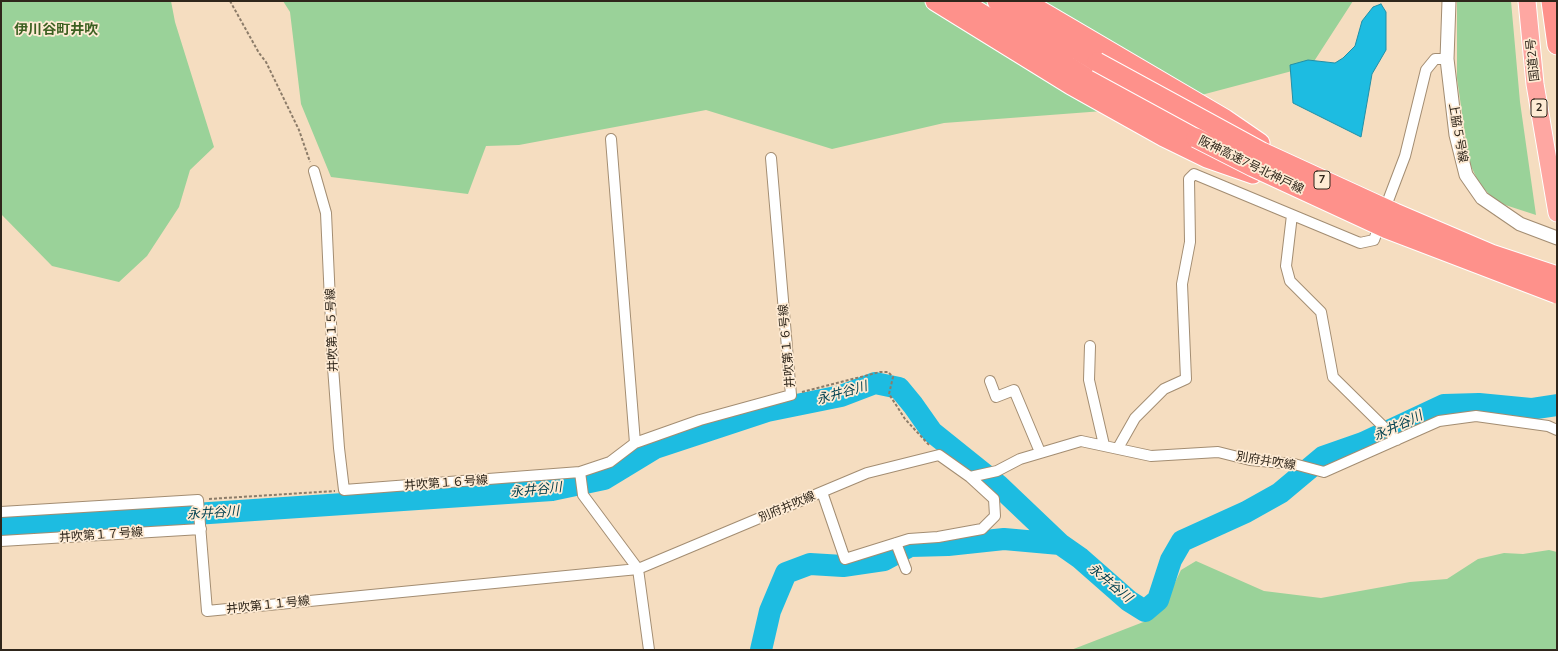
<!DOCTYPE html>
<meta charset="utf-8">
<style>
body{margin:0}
#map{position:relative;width:1558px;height:651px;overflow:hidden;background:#f5ddc0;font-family:Mulish,sans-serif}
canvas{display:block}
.frame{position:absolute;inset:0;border:2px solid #2f261b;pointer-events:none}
</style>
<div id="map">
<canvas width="1558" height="651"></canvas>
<div class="frame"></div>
</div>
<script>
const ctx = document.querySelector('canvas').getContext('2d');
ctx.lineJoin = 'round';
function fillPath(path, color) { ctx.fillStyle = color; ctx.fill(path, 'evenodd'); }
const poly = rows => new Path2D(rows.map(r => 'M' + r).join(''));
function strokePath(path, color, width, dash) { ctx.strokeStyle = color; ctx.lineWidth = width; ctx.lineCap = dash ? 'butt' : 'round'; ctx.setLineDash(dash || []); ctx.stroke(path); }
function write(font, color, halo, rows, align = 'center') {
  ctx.font = font + ' Mulish,"Noto Sans JP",sans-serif'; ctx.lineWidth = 3.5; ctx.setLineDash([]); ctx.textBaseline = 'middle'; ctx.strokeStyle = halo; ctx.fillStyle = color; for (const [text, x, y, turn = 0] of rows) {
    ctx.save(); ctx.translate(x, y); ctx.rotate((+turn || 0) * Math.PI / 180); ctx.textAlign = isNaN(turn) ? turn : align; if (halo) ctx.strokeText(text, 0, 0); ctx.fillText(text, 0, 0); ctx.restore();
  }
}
fillPath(poly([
 [1,1,171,1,175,22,214,147,190,170,179,207,147,256,119,282,52,266,1,214],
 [283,1,567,2,1353,1,1311,66,1156,107,944,123,832,149,706,110,519,145,486,146,468,194,331,177,301,104,290,12],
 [1457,1,1511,1,1520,102,1536,215,1496,202,1479,183,1469,162,1457,78],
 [1549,550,1557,552,1557,650,1071,650,1146,621,1169,595,1181,570,1196,561,1264,591,1321,598,1410,582,1447,579,1478,559,1504,553,1523,554]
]), '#9ad299');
const water = poly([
 [1381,4,1386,12,1386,50,1372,74,1361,137,1293,103,1290,65,1308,60,1335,63,1343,58,1355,46,1362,21,1373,7,1381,4]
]);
fillPath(water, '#1dbce1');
strokePath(water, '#228fa6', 1);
strokePath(poly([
 [1,527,552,490,604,479,655,448,767,411,841,396,875,383,899,388,913,405,932,432,998,485,1060,544,1080,558,1129,601,1145,611,1158,600,1171,560,1182,541,1246,512,1280,493,1323,457,1363,443,1444,405,1479,404,1531,409,1557,405],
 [761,650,770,611,786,573,810,564,843,566,884,560,910,546,948,545,1004,539,1060,544]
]), '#1dbce1', 22);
const minor = poly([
 [611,139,635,443],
 [314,171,326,213,333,367,339,448,344,490,580,472,610,462,635,443,700,420,791,395,771,158],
 [1386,206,1405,156,1426,70,1435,59,1447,59],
 [1292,215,1286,266,1290,281,1321,312,1333,377,1397,440],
 [1090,346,1089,380,1104,445],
 [990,381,996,397,1014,390,1040,452],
 [1118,448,1135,418,1164,389,1186,379,1182,284,1190,242,1189,179,1194,174,1360,243,1374,240,1380,223],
 [580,472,583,495,638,569,649,650],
 [970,477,997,471,1020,459,1081,441,1151,456,1218,452,1250,460,1294,464,1324,472,1439,421,1476,416,1548,426,1557,430],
 [1,512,198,500,207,611,638,569,867,473,939,455,970,477,994,499,995,516,982,529,938,537,909,539,845,559,822,492],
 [1,541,201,529],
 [896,543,906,569]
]);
const tertiary = poly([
 [1449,1,1447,59,1456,135,1466,175,1482,198,1520,224,1557,238]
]);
const trunk = poly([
 [1527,1,1535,84,1557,213]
]);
const motorway = poly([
 [935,1,1071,85,1164,137,1207,158,1253,174],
 [961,1,1087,78,1196,138],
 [997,1,1097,62],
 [1024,1,1225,119,1260,143],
 [1551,1,1557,45]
]);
strokePath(minor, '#a38d72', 12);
strokePath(tertiary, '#a38d72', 15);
strokePath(trunk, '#fff', 19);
strokePath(motorway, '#fff', 21);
strokePath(poly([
 [230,1,259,53,266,62,299,130,310,162],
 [802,392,880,372,888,372,893,377,889,394,905,419,930,446],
 [209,499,335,491]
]), '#8c7c69', 2, [3, 2]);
strokePath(minor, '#fff', 10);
strokePath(tertiary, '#fff', 13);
strokePath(trunk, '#fea7a2', 17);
strokePath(motorway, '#fe918b', 19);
const motorwayBridge = poly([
 [1097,62,1262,152,1395,213,1491,254,1557,276],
 [1196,138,1253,167,1387,229,1557,294]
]);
strokePath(motorwayBridge, '#fff', 21, []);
strokePath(motorwayBridge, '#fe918b', 19);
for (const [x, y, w] of [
 [1539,108,16],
 [1322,180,16]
]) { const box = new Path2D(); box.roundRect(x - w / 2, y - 9, w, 18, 3); ctx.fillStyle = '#feebd4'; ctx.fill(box); strokePath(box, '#2f261b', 1); }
write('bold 11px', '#2f261b', null, [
 ["2",1539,108],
 ["7",1322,180]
]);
write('12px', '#2f261b', '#feebd4', [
 ["国道2号",1533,60,-96],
 ["上脇５号線",1458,133,80],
 ["阪神高速7号北神戸線",1251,165,26],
 ["井吹第１５号線",332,330,-92],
 ["井吹第１６号線",787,346,-95],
 ["別府井吹線",1266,461,9],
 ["井吹第１６号線",446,483,-4],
 ["別府井吹線",787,507,-23],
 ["井吹第１７号線",101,535,-4],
 ["井吹第１１号線",268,605,-6]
]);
write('italic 13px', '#00404f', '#feebd4', [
 ["永井谷川",842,393,-16],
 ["永井谷川",1398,426,-25],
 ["永井谷川",536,490,-6],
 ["永井谷川",213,513,-4],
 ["永井谷川",1110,583,40]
]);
write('bold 14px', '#3c6021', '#feebd4', [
 ["伊川谷町井吹",56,30]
]);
</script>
